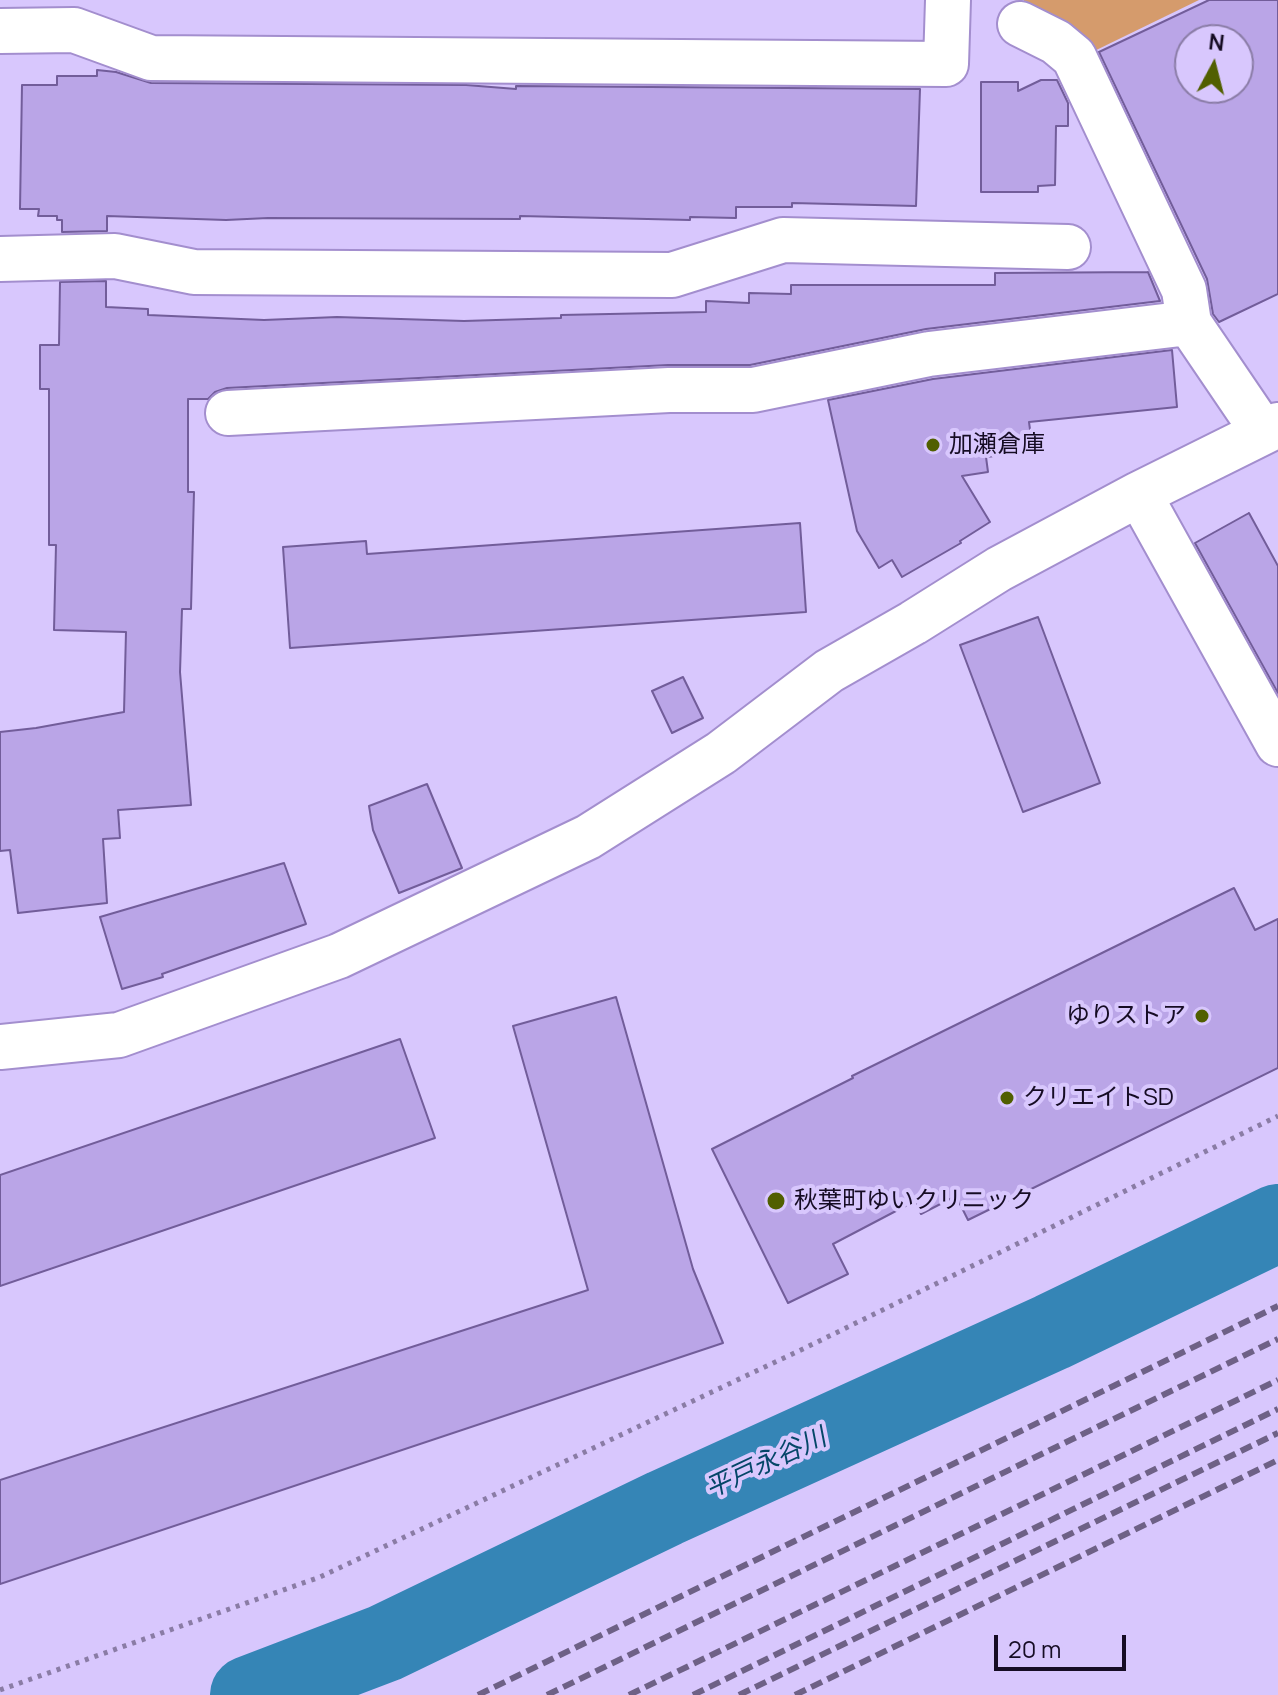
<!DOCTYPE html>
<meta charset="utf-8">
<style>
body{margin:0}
#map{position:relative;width:1278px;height:1695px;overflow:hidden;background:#d8c7fd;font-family:Manrope,sans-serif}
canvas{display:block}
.north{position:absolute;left:1174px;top:24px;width:80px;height:80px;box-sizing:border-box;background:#d8c7fd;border:2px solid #8a7ca6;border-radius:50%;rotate:7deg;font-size:22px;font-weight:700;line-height:32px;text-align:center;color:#160c24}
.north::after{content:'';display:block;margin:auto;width:28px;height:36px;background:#515f00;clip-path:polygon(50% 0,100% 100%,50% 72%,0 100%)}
.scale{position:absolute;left:994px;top:1635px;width:132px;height:36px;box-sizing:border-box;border:4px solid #160c24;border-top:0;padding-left:10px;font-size:24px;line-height:28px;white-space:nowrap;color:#160c24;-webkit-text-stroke:6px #d8c7fd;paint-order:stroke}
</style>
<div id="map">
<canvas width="1278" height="1695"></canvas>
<div class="north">N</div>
<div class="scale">20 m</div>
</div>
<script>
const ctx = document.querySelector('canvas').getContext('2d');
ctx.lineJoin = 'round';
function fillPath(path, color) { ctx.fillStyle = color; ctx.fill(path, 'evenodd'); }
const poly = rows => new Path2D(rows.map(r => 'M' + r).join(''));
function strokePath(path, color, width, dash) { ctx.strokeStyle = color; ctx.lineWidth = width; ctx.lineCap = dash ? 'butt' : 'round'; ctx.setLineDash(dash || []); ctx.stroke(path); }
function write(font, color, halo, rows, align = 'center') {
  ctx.font = font + ' Manrope,"Noto Sans JP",sans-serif'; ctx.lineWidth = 8; ctx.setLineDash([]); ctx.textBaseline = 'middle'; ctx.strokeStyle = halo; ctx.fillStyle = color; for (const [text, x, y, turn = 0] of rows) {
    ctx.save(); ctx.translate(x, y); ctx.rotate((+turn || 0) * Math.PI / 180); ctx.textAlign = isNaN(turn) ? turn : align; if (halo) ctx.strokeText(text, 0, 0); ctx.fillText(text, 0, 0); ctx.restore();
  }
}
fillPath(poly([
 [1024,0,1199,0,1084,56,1023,14]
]), '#d59b6c');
strokePath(poly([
 [249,1695,385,1643,665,1508,1052,1332,1278,1223]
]), '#3585b6', 78);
const building = poly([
 [1209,0,1278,0,1278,294,1219,322,1213,314,1207,279,1099,52,1209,0],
 [1190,40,1238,40,1238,88,1190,88,1190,40],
 [97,70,116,72,151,83,466,85,516,89,516,86,920,89,916,206,792,203,792,207,736,207,736,218,690,217,690,220,520,216,520,219,268,218,226,220,107,216,107,231,62,232,62,220,57,220,57,216,38,216,39,209,20,209,22,85,57,85,57,76,97,76,97,70],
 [1041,80,1057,80,1068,103,1068,126,1056,126,1055,185,1038,186,1038,192,981,192,981,82,1018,82,1018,91,1041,80],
 [1148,272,1160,301,926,329,750,365,668,365,227,388,215,392,208,399,188,399,188,492,194,492,191,609,182,609,180,672,191,805,118,810,120,838,103,839,107,903,18,913,10,850,0,851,0,732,36,728,124,712,126,632,54,630,56,545,49,545,49,389,40,389,40,345,59,345,60,282,106,281,106,307,148,309,148,315,264,320,337,317,464,321,561,318,561,315,706,312,706,301,749,303,749,293,791,294,791,285,995,285,995,273,1148,272],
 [1172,350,1177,407,1029,422,1033,452,986,457,988,472,962,476,990,522,960,541,961,543,902,577,892,560,879,568,857,531,828,400,933,379,1172,350],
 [1249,513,1278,566,1278,693,1195,543,1249,513],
 [800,523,806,612,290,648,283,547,366,541,367,554,800,523],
 [1038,617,1100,783,1023,812,960,645,1038,617],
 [683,677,703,718,672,733,652,691,683,677],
 [427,784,462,868,399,893,373,830,369,806,427,784],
 [284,863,306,924,162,974,163,977,122,989,100,917,284,863],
 [1234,888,1255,930,1278,919,1278,1068,968,1220,956,1196,921,1214,915,1201,833,1244,848,1274,788,1303,712,1149,853,1078,852,1076,1234,888],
 [616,997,693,1269,723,1343,0,1584,0,1480,588,1290,513,1026,616,997],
 [400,1039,435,1138,0,1286,0,1175,400,1039]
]);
fillPath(building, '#baa5e7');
strokePath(building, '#725d9a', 2);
const minor = poly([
 [1020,24,1056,42,1074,57,1184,290,1189,323],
 [0,31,74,30,151,58,946,64,948,0],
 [0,259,115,256,194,272,672,275,783,240,1068,247],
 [228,413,669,390,753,390,929,354,1189,323,1263,432],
 [1139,494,1278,744],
 [0,1047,119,1035,339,956,588,837,721,753,829,671,913,623,999,569,1139,494,1278,425]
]);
strokePath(minor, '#a38ece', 48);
strokePath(poly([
 [0,1690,320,1577,805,1348,1278,1116]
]), '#8a7ca5', 5, [4, 6]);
strokePath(minor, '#fff', 44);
strokePath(poly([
 [478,1695,1278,1306],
 [547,1695,1278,1339],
 [629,1695,1278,1380],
 [693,1695,1278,1409],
 [739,1695,1278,1433],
 [795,1695,1278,1460]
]), '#6e6186', 6, [12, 6]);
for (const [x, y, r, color] of [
 [933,445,8,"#515f00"],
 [1202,1016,8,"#515f00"],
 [1007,1098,8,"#515f00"],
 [776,1201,10,"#515f00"]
]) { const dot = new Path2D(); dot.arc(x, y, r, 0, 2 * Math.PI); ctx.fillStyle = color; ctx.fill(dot); strokePath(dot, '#d8c7fd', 3); }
write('24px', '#160c24', '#d8c7fd', [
 ["加瀬倉庫",949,445],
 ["ゆりストア",1186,1016,"right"],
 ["クリエイトSD",1023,1098],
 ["秋葉町ゆいクリニック",794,1201]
], 'left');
write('italic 26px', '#044668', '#d8c7fd', [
 ["平戸永谷川",766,1464,-25]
]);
</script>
